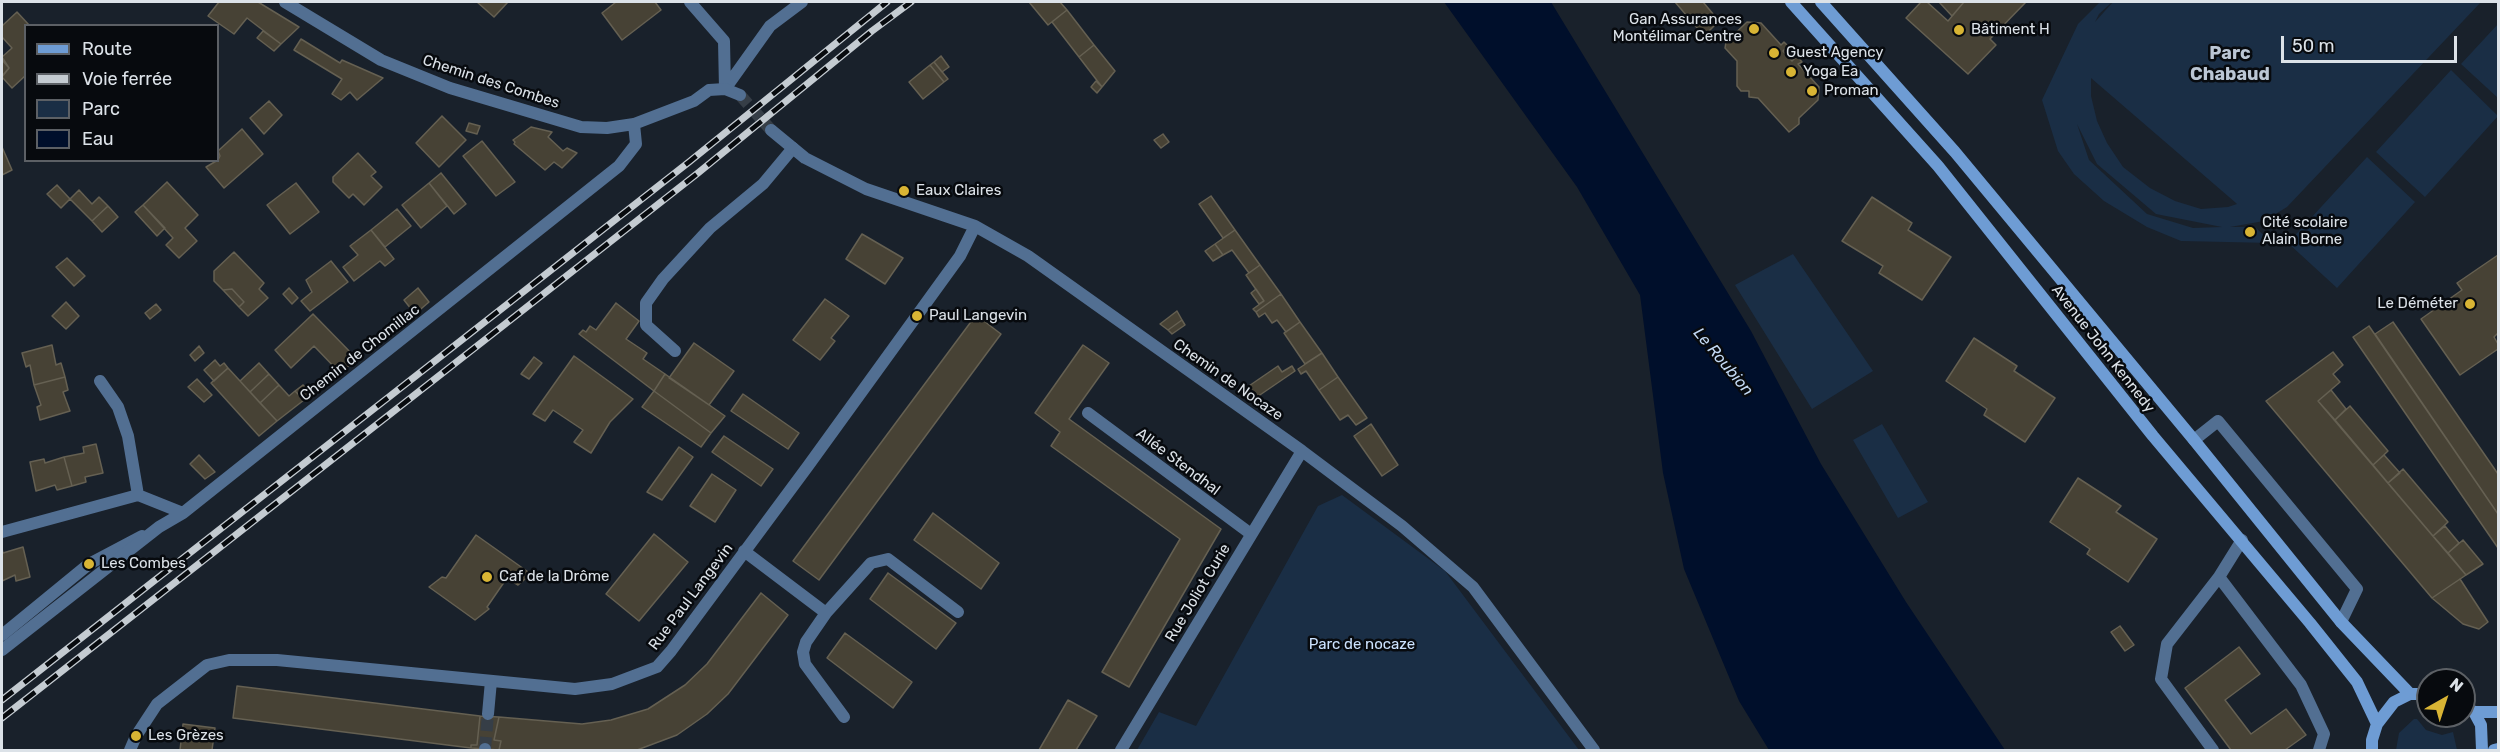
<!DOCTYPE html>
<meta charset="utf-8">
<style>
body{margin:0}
#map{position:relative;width:2500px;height:752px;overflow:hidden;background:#19212b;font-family:Rubik,sans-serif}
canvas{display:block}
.frame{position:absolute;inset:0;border:3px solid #dce2e8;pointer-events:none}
.legend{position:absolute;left:24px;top:24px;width:195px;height:138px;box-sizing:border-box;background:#070a0e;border:2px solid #5c6065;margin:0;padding:8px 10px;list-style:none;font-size:18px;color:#dce2e8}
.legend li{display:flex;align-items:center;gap:12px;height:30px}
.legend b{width:30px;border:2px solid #5c6065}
.north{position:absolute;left:2416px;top:668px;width:60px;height:60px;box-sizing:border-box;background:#070a0e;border:2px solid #5c6065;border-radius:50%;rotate:39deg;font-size:16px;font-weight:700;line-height:24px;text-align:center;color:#dce2e8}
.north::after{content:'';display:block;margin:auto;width:21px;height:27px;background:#d8b434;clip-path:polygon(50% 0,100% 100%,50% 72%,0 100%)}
.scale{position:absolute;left:2281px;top:36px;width:176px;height:27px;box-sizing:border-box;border:3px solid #dce2e8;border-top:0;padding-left:8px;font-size:18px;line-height:21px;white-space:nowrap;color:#dce2e8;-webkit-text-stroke:4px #070a0e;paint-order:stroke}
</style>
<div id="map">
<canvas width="2500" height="752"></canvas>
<div class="frame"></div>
<ul class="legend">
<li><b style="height:8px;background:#6e9cd4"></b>Route</li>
<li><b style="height:8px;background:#c4cbd1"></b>Voie ferrée</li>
<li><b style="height:16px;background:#1a2e45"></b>Parc</li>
<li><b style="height:16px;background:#000f2b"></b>Eau</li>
</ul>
<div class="north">N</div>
<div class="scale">50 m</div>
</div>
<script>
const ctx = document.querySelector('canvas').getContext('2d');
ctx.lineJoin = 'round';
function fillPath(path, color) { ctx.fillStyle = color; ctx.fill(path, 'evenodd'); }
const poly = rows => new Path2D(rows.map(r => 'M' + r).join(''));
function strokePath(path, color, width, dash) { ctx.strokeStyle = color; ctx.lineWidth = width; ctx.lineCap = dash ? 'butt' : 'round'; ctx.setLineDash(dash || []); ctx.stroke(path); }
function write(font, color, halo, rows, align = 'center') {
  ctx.font = font + ' Rubik,sans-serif'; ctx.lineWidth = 5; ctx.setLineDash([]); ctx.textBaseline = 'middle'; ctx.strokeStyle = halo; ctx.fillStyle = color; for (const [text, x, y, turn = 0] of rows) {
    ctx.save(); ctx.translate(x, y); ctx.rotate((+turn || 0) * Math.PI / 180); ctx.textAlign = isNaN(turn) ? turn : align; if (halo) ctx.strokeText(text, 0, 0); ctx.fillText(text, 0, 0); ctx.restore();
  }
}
fillPath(poly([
 [2100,2,2112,2,2099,14,2095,22,2113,2,2481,2,2287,207,2264,221,2230,227,2255,227,2272,243,2181,241,2147,227,2104,201,2074,174,2058,151,2042,100,2078,24],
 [2091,78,2236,203,2237,204,2228,207,2201,209,2175,201,2150,188,2123,167,2107,143,2097,121,2091,96],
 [2077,124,2097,164,2156,214,2222,227,2193,228,2147,214,2089,160],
 [2498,24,2498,98,2461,64],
 [2451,70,2498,116,2425,197,2376,152],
 [2367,157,2415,202,2337,288,2288,243],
 [1793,254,1873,371,1812,409,1735,285],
 [1882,424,1928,502,1898,518,1853,440],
 [1342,495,1445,571,1579,750,1137,750,1159,712,1196,726,1318,506],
 [2414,719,2417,719,2426,730,2442,735,2453,732,2457,750,2396,750,2399,733]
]), '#1a2e45');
fillPath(poly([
 [1444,2,1551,2,1751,331,1821,464,1906,602,2005,750,1769,750,1739,701,1684,569,1663,473,1640,295,1577,187]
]), '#000f2b');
const building = poly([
 [219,2,258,2,299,27,281,44,247,18,234,34,208,16,219,2],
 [477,2,508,2,494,17,477,2],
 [616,2,655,2,661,10,622,40,602,13,616,2],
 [1029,2,1060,2,1067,10,1048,25,1029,2],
 [1675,2,1703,2,1719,21,1704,36,1675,2],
 [1921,2,1927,2,1948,21,1964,2,2026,2,1990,39,1996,45,1968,74,1906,18,1921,2],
 [1939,2,1964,2,1952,16,1939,2],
 [1067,10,1094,45,1079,57,1052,22,1067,10],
 [17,12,30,26,26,26,26,75,12,88,2,77,9,68,2,57,12,48,2,37,2,26,17,12],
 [1747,22,1761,23,1781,45,1784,42,1788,46,1783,51,1792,61,1797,56,1802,62,1798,64,1819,87,1818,100,1799,118,1799,124,1789,132,1758,98,1749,97,1749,91,1741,91,1737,86,1737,61,1725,48,1726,42,1747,22],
 [263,31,281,44,274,51,257,38,263,31],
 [301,39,340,63,342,60,383,78,357,100,350,92,341,100,332,94,342,79,294,50,301,39],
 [1094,45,1115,71,1102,87,1079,57,1094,45],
 [1788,46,1797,56,1792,61,1783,51,1788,46],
 [941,56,949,67,942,72,934,62,941,56],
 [2,60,9,68,2,76,2,60],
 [934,62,948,79,944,82,930,65,934,62],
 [930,65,944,82,923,99,909,82,930,65],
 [1096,81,1102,87,1097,93,1091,87,1096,81],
 [269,101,282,115,264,134,250,118,269,101],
 [442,116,466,140,439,167,416,143,442,116],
 [469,123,480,126,477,134,466,131,469,123],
 [531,127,552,132,548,137,563,151,567,148,577,153,562,168,554,162,545,170,514,144,515,142,513,140,531,127],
 [242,129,263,154,224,188,206,167,218,160,220,156,218,151,242,129],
 [1163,134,1169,142,1161,148,1154,140,1163,134],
 [482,141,515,182,496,196,463,156,482,141],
 [2,147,12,170,2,175,2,147],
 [358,153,376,172,371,176,382,187,364,205,353,194,349,198,333,182,333,177,358,153],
 [441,173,466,204,454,214,429,183,441,173],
 [167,182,198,215,185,228,197,241,179,258,166,245,173,238,143,205,167,182],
 [296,183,319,212,290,234,267,205,296,183],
 [429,183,447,206,421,228,402,205,429,183],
 [57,185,70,199,61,208,47,194,57,185],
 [79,190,92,204,99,197,108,206,92,221,70,199,79,190],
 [1211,196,1235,230,1223,238,1199,204,1211,196],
 [1872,197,1912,223,1908,230,1951,257,1922,300,1879,273,1883,266,1842,241,1872,197],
 [143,205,165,228,157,236,135,212,143,205],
 [108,206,118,217,102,232,92,221,108,206],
 [397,209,411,226,385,247,371,230,397,209],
 [371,230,394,259,385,266,380,261,354,281,343,267,358,255,350,246,371,230],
 [1235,230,1260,265,1249,273,1232,250,1223,255,1215,244,1235,230],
 [862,234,903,258,885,284,846,259,862,234],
 [1215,244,1223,255,1213,261,1205,251,1215,244],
 [234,252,264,283,259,289,268,298,248,316,239,307,244,302,232,289,223,290,214,281,214,271,234,252],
 [2498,255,2498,333,2494,337,2498,344,2498,349,2460,375,2421,319,2462,290,2457,283,2498,255],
 [67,258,85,276,74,286,56,267,67,258],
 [331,261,348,282,310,311,301,301,312,292,306,280,331,261],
 [1260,265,1281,294,1256,312,1253,309,1264,301,1246,275,1260,265],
 [289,288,298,298,292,304,283,294,289,288],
 [418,288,429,302,415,314,404,300,418,288],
 [232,289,244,302,239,307,223,290,232,289],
 [1256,289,1264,301,1259,304,1251,293,1256,289],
 [1281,294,1300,322,1286,332,1277,320,1272,323,1265,313,1259,317,1256,312,1281,294],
 [825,299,849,316,831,338,835,341,820,360,793,340,825,299],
 [66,302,79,316,66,329,52,316,66,302],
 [616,303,639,321,626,339,647,353,643,359,665,374,654,391,579,334,583,330,586,332,590,326,596,330,616,303],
 [156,304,161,310,150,319,145,313,156,304],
 [1177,311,1182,320,1168,330,1160,324,1177,311],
 [313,314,357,359,340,373,314,346,291,368,275,350,313,314],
 [976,315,1001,334,819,580,793,561,976,315],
 [1182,320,1185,325,1172,334,1168,330,1182,320],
 [1300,322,1322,353,1305,364,1284,333,1300,322],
 [2393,322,2498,474,2498,514,2375,334,2393,322],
 [2369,326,2498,514,2498,548,2353,337,2369,326],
 [1974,338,2017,366,2014,371,2055,398,2025,442,1984,415,1987,409,1946,381,1974,338],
 [694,343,734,371,709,405,669,378,694,343],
 [52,345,56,365,61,363,65,377,34,385,30,365,26,367,22,353,52,345],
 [1083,345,1109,363,1069,419,1221,529,1129,687,1102,672,1180,539,1051,446,1060,432,1035,413,1083,345],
 [199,346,204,353,195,361,190,355,199,346],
 [2333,352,2343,365,2333,374,2340,382,2318,401,2466,575,2432,598,2266,401,2333,352],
 [1322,353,1338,377,1319,390,1306,371,1301,374,1298,369,1322,353],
 [574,356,633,399,610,422,591,453,574,442,583,430,553,410,545,421,533,414,574,356],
 [534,357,542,363,529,379,521,374,534,357],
 [215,360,220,366,224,363,228,368,214,381,204,370,215,360],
 [259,363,269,374,250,392,240,381,259,363],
 [1278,366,1282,372,1292,366,1295,371,1254,399,1243,390,1278,366],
 [228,368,277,421,259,436,211,383,228,368],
 [269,374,279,385,260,403,250,392,269,374],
 [665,374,725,416,711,433,654,391,665,374],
 [65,377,68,390,63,392,70,411,40,420,37,407,41,405,34,385,65,377],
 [1338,377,1367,418,1356,425,1348,415,1340,420,1319,390,1338,377],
 [197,379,212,395,204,402,188,387,197,379],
 [279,385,289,396,295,391,304,400,277,421,260,403,279,385],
 [303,385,312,394,304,400,295,391,303,385],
 [2331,390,2346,409,2335,420,2318,401,2331,390],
 [654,391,711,433,701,447,642,407,654,391],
 [743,394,799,433,788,449,731,411,743,394],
 [2350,406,2388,451,2373,465,2335,420,2350,406],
 [1371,424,1398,465,1382,476,1354,436,1371,424],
 [724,436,773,469,761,486,712,452,724,436],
 [96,444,103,473,85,477,86,482,72,486,64,457,84,453,83,447,96,444],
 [679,447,693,457,662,500,647,492,679,447],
 [199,455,215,472,205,479,190,464,199,455],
 [2384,455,2400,473,2388,483,2373,465,2384,455],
 [64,457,72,486,57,490,55,485,36,491,30,462,44,459,45,463,64,457],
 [2403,469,2448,522,2433,536,2388,483,2403,469],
 [712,474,736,490,715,522,690,506,712,474],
 [2078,478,2121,506,2116,512,2157,539,2128,582,2087,554,2090,549,2050,522,2078,478],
 [933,513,999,563,981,589,914,540,933,513],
 [2445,526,2459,543,2448,553,2433,536,2445,526],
 [654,534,688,562,639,621,606,594,654,534],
 [476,535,531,574,518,585,507,578,487,607,489,609,475,620,429,587,442,577,446,578,476,535],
 [2463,540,2483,564,2466,575,2448,553,2463,540],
 [23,547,30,577,16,581,15,575,2,581,2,549,3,553,23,547],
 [888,573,956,623,936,649,870,599,888,573],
 [2460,579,2488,622,2479,629,2463,624,2432,598,2460,579],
 [761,593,788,615,728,694,707,714,677,735,637,750,499,750,501,741,494,740,499,717,582,724,611,720,648,709,685,685,707,664,761,593],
 [2120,626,2134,645,2125,651,2111,632,2120,626],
 [845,633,912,682,893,708,827,658,845,633],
 [2239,647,2260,674,2225,700,2251,734,2286,709,2306,735,2285,750,2231,750,2185,688,2239,647],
 [237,686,480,716,477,745,471,745,471,748,233,718,237,686],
 [1068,700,1097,716,1076,750,1039,750,1068,700],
 [480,716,499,717,494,740,501,741,499,750,471,748,471,745,477,745,480,716],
 [183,724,215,728,212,750,180,750,183,724]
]);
fillPath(building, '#474235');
strokePath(building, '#656052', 1.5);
strokePath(poly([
 [740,95,771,130],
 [485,749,488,714]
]), '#363e47', 12, [12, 6]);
strokePath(poly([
 [690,2,724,41,725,89],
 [725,89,770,26,802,2],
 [675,351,646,325,646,303,663,279,710,228,763,184,793,148],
 [1088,413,1251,534],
 [2194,440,2218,421,2357,589,2341,622],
 [2219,577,2301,685,2324,734,2319,750],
 [2,635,89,564,142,536],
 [2213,750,2161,679,2167,644,2219,577,2242,540]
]), '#526f92', 12);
strokePath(poly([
 [285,2,381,60,450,88,581,127,607,128,634,124,694,101,709,90,725,89,740,95],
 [771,130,805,158,866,189,975,226,1028,256,1302,451,1402,526,1473,587,1594,750],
 [100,381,118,407,128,436,138,495],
 [2,532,138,495,183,513],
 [744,551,826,613,871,563,888,559,958,612],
 [826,613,806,642,803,652,805,664,844,717],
 [2,650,159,527,183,513,619,166,636,144,634,124],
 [488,714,491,681],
 [130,750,136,736,157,704,207,665,229,660,277,660,575,689,612,684,657,667,671,651,808,466,960,256,975,226],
 [485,750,485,749],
 [1121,750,1302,451]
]), '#526f92', 12);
strokePath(poly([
 [1791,2,1938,166,2153,436,2310,623,2357,682,2377,724],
 [1821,2,1955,152,2194,440,2341,622,2410,694],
 [2464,706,2474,712,2481,725,2482,750],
 [2474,712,2498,712],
 [2372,750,2372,740,2377,724,2394,702,2410,694,2428,694],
 [2494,750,2498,749]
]), '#6e9cd4', 12);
const rail = poly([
 [2,700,689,162,887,2],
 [2,718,698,173,872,31,911,2]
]);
strokePath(rail, '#c4cbd1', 7);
strokePath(rail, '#070a0e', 4.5, [14]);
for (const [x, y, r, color] of [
 [1754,29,6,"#d8b434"],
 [1959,30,6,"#d8b434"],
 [1774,53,6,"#d8b434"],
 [1791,72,6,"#d8b434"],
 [1812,91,6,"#d8b434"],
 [904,191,6,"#d8b434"],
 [2250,232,6,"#d8b434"],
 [2470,304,6,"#d8b434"],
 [917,316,6,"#d8b434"],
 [89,564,6,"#d8b434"],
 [487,577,6,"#d8b434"],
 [136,736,6,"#d8b434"]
]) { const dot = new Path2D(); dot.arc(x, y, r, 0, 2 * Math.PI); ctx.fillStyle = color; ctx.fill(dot); strokePath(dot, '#070a0e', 2); }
write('15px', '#dce2e8', '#070a0e', [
 ["Gan Assurances",1742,20,"right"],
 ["Montélimar Centre",1742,37,"right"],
 ["Bâtiment H",1971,30],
 ["Guest Agency",1786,53],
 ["Yoga Ea",1803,72],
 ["Proman",1824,91],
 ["Eaux Claires",916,191],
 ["Cité scolaire",2262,223],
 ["Alain Borne",2262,240],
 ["Le Déméter",2458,304,"right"],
 ["Paul Langevin",929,316],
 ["Les Combes",101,564],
 ["Caf de la Drôme",499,577],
 ["Les Grèzes",148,736]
], 'left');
write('15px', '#dce2e8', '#070a0e', [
 ["Chemin des Combes",491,82,18],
 ["Avenue John Kennedy",2103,349,52],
 ["Chemin de Chomillac",360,353,-38],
 ["Chemin de Nocaze",1228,380,35],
 ["Allée Stendhal",1178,462,37],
 ["Rue Joliot Curie",1198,593,-59],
 ["Rue Paul Langevin",691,597,-53]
]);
write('15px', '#cce2fe', '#070a0e', [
 ["Parc de nocaze",1362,645]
]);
write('italic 16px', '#c4daf5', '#070a0e', [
 ["Le Roubion",1723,362,50]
]);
write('bold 18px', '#bbc6d4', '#070a0e', [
 ["Parc",2230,54],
 ["Chabaud",2230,75]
]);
</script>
